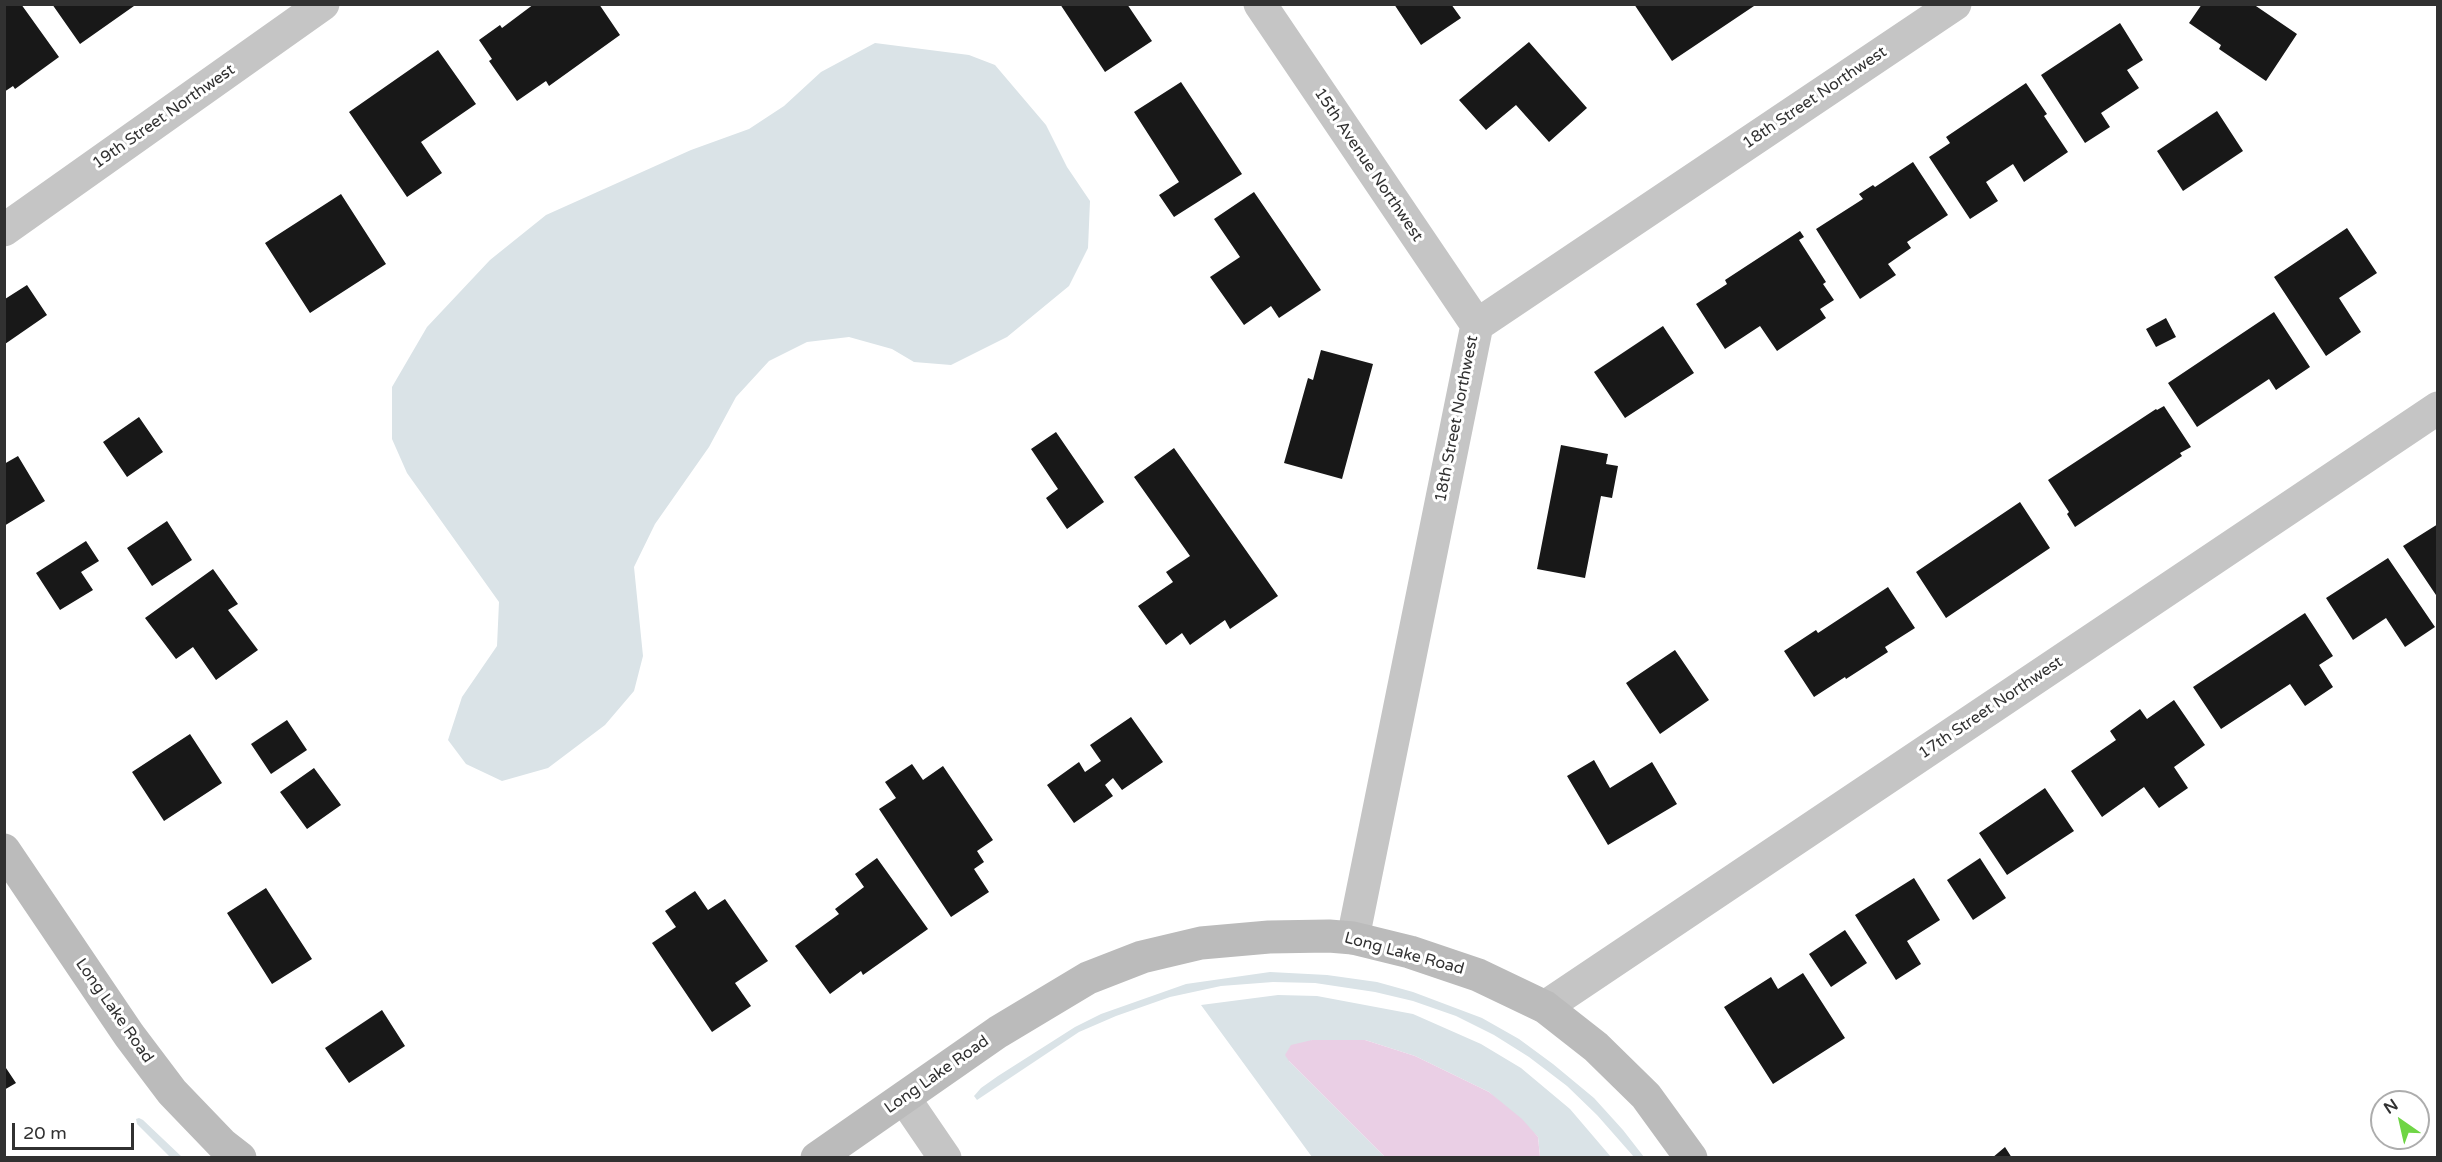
<!DOCTYPE html>
<style>
body{margin:0}
#map{position:relative;width:2442px;height:1162px;overflow:hidden;background:#fff;font-family:"Varela Round",sans-serif}
canvas{display:block}
.frame{position:absolute;inset:0;border:6px solid #313131;pointer-events:none}
.north{position:absolute;left:2370px;top:1090px;width:60px;height:60px;box-sizing:border-box;background:#fff;border:2px solid #adadad;border-radius:50%;rotate:326deg;font-size:16px;font-weight:700;line-height:24px;text-align:center;color:#313131}
.north::after{content:'';display:block;margin:auto;width:21px;height:27px;background:#6fd545;clip-path:polygon(50% 0,100% 100%,50% 72%,0 100%)}
.scale{position:absolute;left:12px;top:1123px;width:122px;height:27px;box-sizing:border-box;border:3px solid #313131;border-top:0;padding-left:8px;font-size:18px;line-height:21px;white-space:nowrap;color:#313131;-webkit-text-stroke:4px #fff;paint-order:stroke}
</style>
<div id="map">
<canvas width="2442" height="1162"></canvas>
<div class="frame"></div>
<div class="north">N</div>
<div class="scale">20 m</div>
</div>
<script>
const ctx = document.querySelector('canvas').getContext('2d');
ctx.lineJoin = 'round';
function fillPath(path, color) { ctx.fillStyle = color; ctx.fill(path, 'evenodd'); }
const poly = rows => new Path2D(rows.map(r => 'M' + r).join(''));
function strokePath(path, color, width, dash) { ctx.strokeStyle = color; ctx.lineWidth = width; ctx.lineCap = dash ? 'butt' : 'round'; ctx.setLineDash(dash || []); ctx.stroke(path); }
function write(font, color, halo, rows, align = 'center') {
  ctx.font = font + ' "Varela Round",sans-serif'; ctx.lineWidth = 6; ctx.setLineDash([]); ctx.textBaseline = 'middle'; ctx.strokeStyle = halo; ctx.fillStyle = color; for (const [text, x, y, turn = 0] of rows) {
    ctx.save(); ctx.translate(x, y); ctx.rotate((+turn || 0) * Math.PI / 180); ctx.textAlign = isNaN(turn) ? turn : align; if (halo) ctx.strokeText(text, 0, 0); ctx.fillText(text, 0, 0); ctx.restore();
  }
}
fillPath(poly([
 [875,43,969,55,995,65,1046,125,1067,167,1090,201,1088,248,1069,286,1007,337,951,365,914,362,892,349,849,337,807,342,769,361,736,397,709,447,655,524,634,567,643,656,634,691,605,725,548,768,502,781,466,764,448,740,462,697,497,646,499,602,407,473,392,439,392,387,427,327,490,260,546,215,691,150,749,129,784,106,821,72],
 [1270,972,1327,975,1377,982,1413,992,1482,1018,1519,1039,1553,1064,1594,1098,1623,1130,1644,1157,1634,1157,1597,1115,1567,1086,1529,1057,1494,1035,1456,1016,1413,1001,1375,992,1315,983,1273,982,1221,986,1170,997,1116,1016,1079,1032,977,1100,974,1096,981,1088,998,1076,1075,1027,1101,1014,1186,984],
 [1278,995,1317,996,1413,1014,1481,1044,1521,1068,1570,1109,1611,1157,1540,1157,1538,1137,1489,1092,1415,1056,1365,1040,1312,1040,1289,1061,1385,1157,1312,1157,1201,1005],
 [139,1118,143,1120,182,1157,170,1157,137,1124,136,1119]
]), '#dae3e7');
fillPath(poly([
 [1312,1040,1365,1040,1415,1056,1489,1092,1522,1119,1538,1137,1540,1157,1385,1157,1289,1061,1285,1055,1291,1045]
]), '#eacfe5');
fillPath(poly([
 [4,4,21,4,59,57,15,89,13,86,4,92],
 [52,4,133,4,134,6,80,44],
 [534,4,599,4,620,35,549,86,546,81,517,101,489,61,492,59,479,40,500,25,502,28],
 [1060,4,1127,4,1152,41,1105,72],
 [1394,4,1451,4,1461,18,1421,45],
 [1634,4,1757,4,1672,61],
 [2202,4,2253,4,2297,34,2266,81,2219,49,2221,45,2189,23],
 [2120,23,2143,60,2127,70,2139,88,2101,113,2110,127,2085,143,2041,75],
 [1529,42,1587,108,1549,142,1516,105,1486,130,1459,100],
 [438,50,476,104,421,142,442,173,407,197,349,112],
 [1181,82,1242,174,1174,217,1159,195,1179,182,1134,112],
 [2026,83,2047,114,2044,116,2068,152,2024,182,2013,164,1986,182,1998,201,1970,219,1929,157,1950,143,1946,137],
 [2217,111,2243,151,2183,191,2157,151],
 [1913,162,1948,215,1907,242,1911,248,1888,264,1896,275,1860,299,1816,229,1863,199,1859,194,1873,185,1875,187],
 [1254,192,1321,290,1279,318,1271,306,1244,325,1210,277,1240,257,1214,219],
 [341,194,386,264,310,313,265,243],
 [2347,228,2377,273,2339,298,2361,332,2326,356,2274,277],
 [1800,231,1804,237,1799,240,1826,282,1823,284,1834,300,1820,309,1826,318,1777,351,1760,326,1725,349,1696,304,1727,284,1725,280],
 [27,285,47,315,5,344,5,299],
 [2274,312,2310,367,2276,390,2269,379,2197,427,2168,383],
 [2166,318,2176,337,2156,347,2146,329],
 [1663,326,1694,373,1625,418,1594,372],
 [1321,350,1373,364,1342,479,1284,463,1308,378,1313,380],
 [2164,406,2191,447,2180,453,2182,456,2075,527,2067,514,2069,512,2048,480,2156,409,2157,410],
 [139,417,163,452,127,477,103,442],
 [1056,432,1104,502,1067,529,1046,498,1058,489,1031,449],
 [1561,445,1608,454,1606,464,1618,466,1612,498,1601,496,1585,578,1537,569],
 [1174,448,1278,596,1230,629,1225,620,1190,645,1182,633,1166,645,1138,606,1173,582,1166,572,1190,556,1134,477],
 [18,456,45,501,4,526,4,464],
 [2020,502,2050,548,1946,618,1916,572],
 [167,521,192,560,152,586,127,548],
 [2438,524,2438,598,2403,546],
 [86,541,99,561,81,572,93,590,60,610,36,573],
 [2388,558,2435,627,2405,647,2386,618,2353,640,2326,598],
 [213,569,238,604,228,610,258,650,216,680,193,647,176,659,145,618],
 [1888,587,1915,628,1885,647,1888,652,1846,679,1845,677,1814,697,1784,651,1816,630,1818,633],
 [2305,613,2333,656,2319,665,2333,687,2305,706,2290,684,2221,729,2193,687],
 [1675,650,1709,700,1660,734,1626,683],
 [2174,700,2205,745,2174,767,2188,788,2159,808,2144,787,2102,817,2071,771,2116,740,2110,731,2140,709,2147,719],
 [1131,717,1163,762,1122,790,1113,778,1105,785,1113,796,1074,823,1047,785,1079,762,1085,772,1101,761,1090,745],
 [287,720,307,750,271,774,251,744],
 [190,734,222,783,164,821,132,772],
 [1594,760,1610,788,1652,762,1677,804,1608,845,1567,776],
 [912,764,923,780,943,766,993,840,977,851,984,862,974,869,989,892,951,917,879,809,896,798,885,782],
 [314,768,341,805,307,829,280,792],
 [2045,788,2074,831,2007,875,1979,833],
 [877,858,928,929,863,975,861,971,830,994,795,946,839,914,835,909,864,887,855,874],
 [1980,858,2006,898,1973,920,1947,880],
 [1914,878,1940,920,1907,941,1921,964,1896,980,1855,915],
 [266,888,312,959,272,984,227,913],
 [695,891,708,910,725,899,768,961,735,983,751,1006,712,1032,652,943,676,927,665,911],
 [1845,930,1867,963,1831,987,1809,954],
 [1803,973,1845,1038,1773,1084,1724,1007,1771,977,1778,989],
 [382,1010,405,1046,349,1083,325,1048],
 [4,1065,16,1083,4,1090],
 [2005,1147,2012,1158,1992,1158]
]), '#181818');
strokePath(poly([
 [1260,4,1477,325],
 [4,230,323,4],
 [1353,938,1477,325,1955,4],
 [1545,1007,2438,408],
 [904,1098,945,1158]
]), '#c5c5c5', 33);
strokePath(poly([
 [4,850,129,1035,172,1092,222,1144,240,1158],
 [817,1158,998,1032,1088,978,1142,957,1201,943,1269,937,1329,936,1353,938,1410,952,1478,975,1545,1007,1596,1047,1646,1096,1691,1158]
]), '#bbb', 33);
write('16px', '#313131', '#fff', [
 ["18th Street Northwest",1815,98,-34],
 ["19th Street Northwest",164,117,-35],
 ["15th Avenue Northwest",1368,165,56],
 ["18th Street Northwest",1457,419,-79],
 ["17th Street Northwest",1991,708,-34],
 ["Long Lake Road",1404,954,15],
 ["Long Lake Road",114,1011,55],
 ["Long Lake Road",937,1075,-35]
]);
</script>
